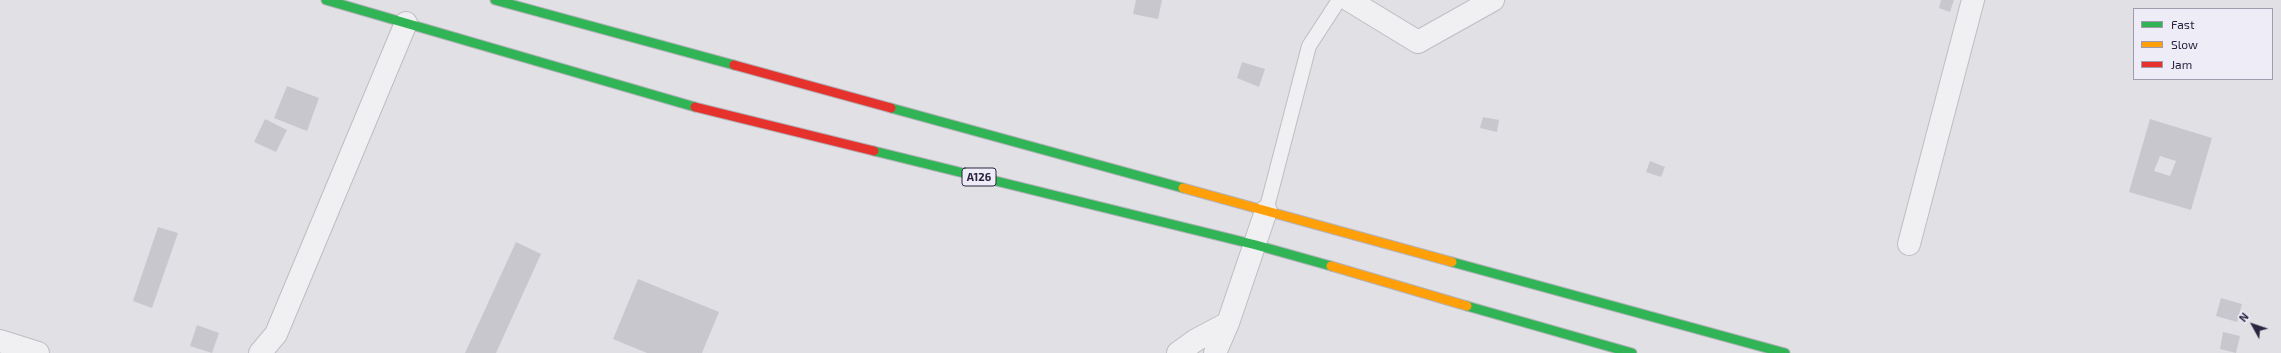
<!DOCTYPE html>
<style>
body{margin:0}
#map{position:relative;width:2281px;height:353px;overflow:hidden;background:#e0e0e5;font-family:"Exo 2",sans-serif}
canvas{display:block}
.legend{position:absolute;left:2133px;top:8px;width:140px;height:72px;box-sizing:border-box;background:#eeecf6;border:1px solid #a09cad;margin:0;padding:5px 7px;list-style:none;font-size:12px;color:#2c2540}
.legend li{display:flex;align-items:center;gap:8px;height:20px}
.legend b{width:20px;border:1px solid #a09cad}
.north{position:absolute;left:2233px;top:305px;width:40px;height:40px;-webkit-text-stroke:3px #eeecf6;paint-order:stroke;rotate:310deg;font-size:11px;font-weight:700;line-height:16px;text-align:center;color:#2c2540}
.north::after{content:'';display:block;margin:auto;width:14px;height:18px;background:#2c2540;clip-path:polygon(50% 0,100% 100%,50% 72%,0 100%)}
</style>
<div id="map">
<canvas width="2281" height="353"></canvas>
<ul class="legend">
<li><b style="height:5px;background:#30b455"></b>Fast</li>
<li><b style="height:5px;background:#ff9f0a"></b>Slow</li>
<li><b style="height:5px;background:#e5322d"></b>Jam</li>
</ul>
<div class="north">N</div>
</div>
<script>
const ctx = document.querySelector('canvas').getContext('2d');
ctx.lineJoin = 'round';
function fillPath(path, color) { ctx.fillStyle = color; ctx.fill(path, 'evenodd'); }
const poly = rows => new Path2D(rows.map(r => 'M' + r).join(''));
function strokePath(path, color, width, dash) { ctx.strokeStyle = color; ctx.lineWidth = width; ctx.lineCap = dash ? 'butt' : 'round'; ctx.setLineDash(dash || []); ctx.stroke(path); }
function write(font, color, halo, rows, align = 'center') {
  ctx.font = font + ' "Exo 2",sans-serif'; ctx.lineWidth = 3; ctx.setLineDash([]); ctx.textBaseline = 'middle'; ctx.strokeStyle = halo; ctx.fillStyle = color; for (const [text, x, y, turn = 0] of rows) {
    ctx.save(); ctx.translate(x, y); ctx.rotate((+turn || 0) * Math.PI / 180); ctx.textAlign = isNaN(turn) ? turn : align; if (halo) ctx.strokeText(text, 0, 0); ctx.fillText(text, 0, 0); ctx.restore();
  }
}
fillPath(poly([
 [1136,0,1162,0,1158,19,1133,14],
 [1941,0,1954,0,1950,12,1939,8],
 [1242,62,1265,69,1259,87,1237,78],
 [287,86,319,98,307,131,274,118],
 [1483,117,1499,120,1497,132,1480,128],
 [265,119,287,130,276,152,254,142],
 [2150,119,2212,138,2191,210,2129,192],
 [2160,156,2176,161,2170,176,2154,171],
 [1650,161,1665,167,1661,177,1646,172],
 [158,227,178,233,152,308,133,301],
 [516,242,541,254,496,353,465,353],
 [638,279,719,312,702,353,647,353,613,339],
 [2221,298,2242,304,2237,322,2216,316],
 [197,325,219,333,212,353,190,346],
 [2223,332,2240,336,2236,353,2220,349]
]), '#c8c7ce');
const lane = poly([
 [1266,211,1309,46,1339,0]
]);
const street = poly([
 [1349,0,1418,42,1493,0],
 [1909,244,1973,0],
 [0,341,38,353],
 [260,353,276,334,406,23],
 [1178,353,1196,340,1228,323],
 [1215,353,1228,323,1266,211]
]);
const fast = poly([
 [326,0,695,107],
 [495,0,734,65],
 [891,108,1183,188],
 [874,151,1256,245,1331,266],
 [1452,262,1785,353],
 [1467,306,1632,353]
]);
const slow = poly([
 [1183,188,1452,262],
 [1331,266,1467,306]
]);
const jam = poly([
 [734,65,891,108],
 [695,107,874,151]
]);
strokePath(lane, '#bdbdc3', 16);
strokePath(street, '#bdbdc3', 24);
strokePath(fast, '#b3b2ba', 11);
strokePath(slow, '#b3b2ba', 11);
strokePath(jam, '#b3b2ba', 11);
strokePath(lane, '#f0eff2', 14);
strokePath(street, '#f0eff2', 22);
strokePath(fast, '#30b455', 9);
strokePath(slow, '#ff9f0a', 9);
strokePath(jam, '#e5322d', 9);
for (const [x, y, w] of [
 [979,177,34]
]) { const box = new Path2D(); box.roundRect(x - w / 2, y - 9, w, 18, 3); ctx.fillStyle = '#eeecf6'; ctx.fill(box); strokePath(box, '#2c2540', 1); }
write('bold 11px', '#2c2540', null, [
 ["A126",979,177]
]);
</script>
